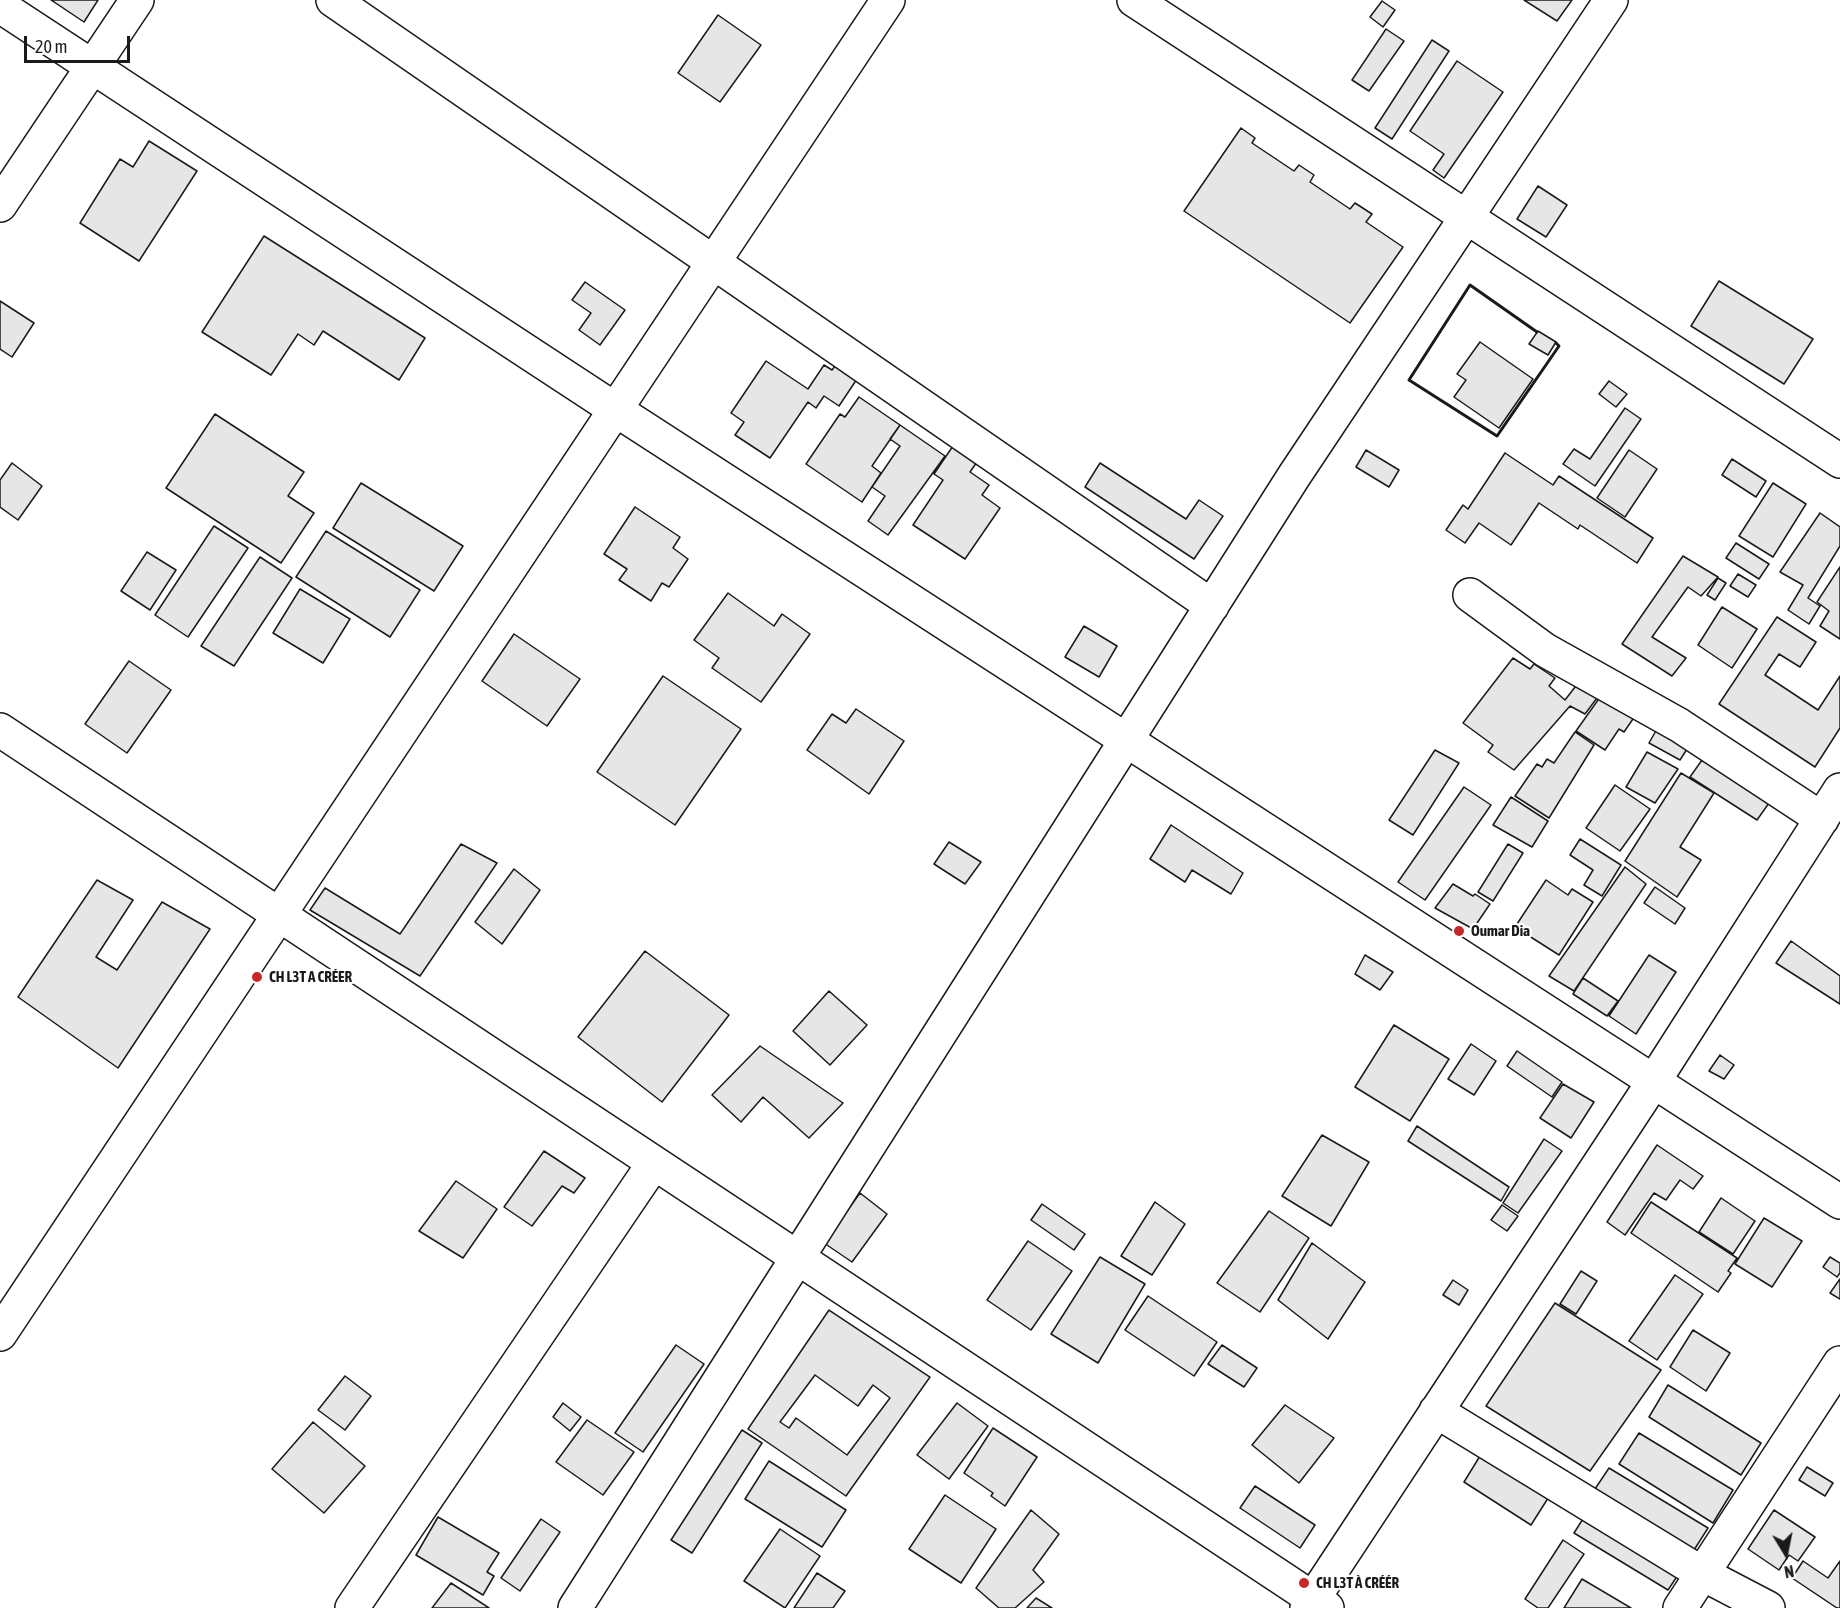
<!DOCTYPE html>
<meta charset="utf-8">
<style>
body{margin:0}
#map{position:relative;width:1840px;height:1608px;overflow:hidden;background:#fff;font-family:"Asap Condensed",sans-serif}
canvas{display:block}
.north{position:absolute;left:1756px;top:1524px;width:60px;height:60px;-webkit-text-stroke:4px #fff;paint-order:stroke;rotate:170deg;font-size:16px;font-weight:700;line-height:24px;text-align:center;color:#1a1a1a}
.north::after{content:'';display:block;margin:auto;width:21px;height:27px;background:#1a1a1a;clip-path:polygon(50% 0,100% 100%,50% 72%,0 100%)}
.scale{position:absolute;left:24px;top:36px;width:106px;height:27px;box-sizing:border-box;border:3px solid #1a1a1a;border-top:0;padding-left:8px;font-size:18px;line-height:21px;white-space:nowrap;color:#1a1a1a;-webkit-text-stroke:4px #fff;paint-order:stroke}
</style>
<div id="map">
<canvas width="1840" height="1608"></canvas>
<div class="north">N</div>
<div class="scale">20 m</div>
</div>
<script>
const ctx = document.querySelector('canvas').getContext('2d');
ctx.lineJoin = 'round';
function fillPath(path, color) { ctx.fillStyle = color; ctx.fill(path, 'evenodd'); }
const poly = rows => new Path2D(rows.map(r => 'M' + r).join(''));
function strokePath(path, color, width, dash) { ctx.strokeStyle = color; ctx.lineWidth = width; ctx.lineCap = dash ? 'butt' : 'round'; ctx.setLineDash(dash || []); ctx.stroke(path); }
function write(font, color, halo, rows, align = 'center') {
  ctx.font = font + ' "Asap Condensed",sans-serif'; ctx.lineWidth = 4.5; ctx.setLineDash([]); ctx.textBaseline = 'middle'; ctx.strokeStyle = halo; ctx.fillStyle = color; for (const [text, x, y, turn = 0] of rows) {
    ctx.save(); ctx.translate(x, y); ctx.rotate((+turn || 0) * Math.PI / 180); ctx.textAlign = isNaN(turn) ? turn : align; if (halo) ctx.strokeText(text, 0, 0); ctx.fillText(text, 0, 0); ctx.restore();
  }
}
const building = poly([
 [51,0,98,0,84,22,51,0],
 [1524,0,1572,0,1557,21,1524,0],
 [1382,1,1395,10,1383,27,1370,17,1382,1],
 [718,15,761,45,720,102,678,73,718,15],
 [1386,29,1404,41,1369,91,1352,80,1386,29],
 [1432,40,1449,51,1392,139,1375,128,1432,40],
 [1457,61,1503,92,1444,178,1433,170,1444,154,1410,131,1457,61],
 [1241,128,1255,138,1252,143,1294,171,1299,165,1314,175,1310,182,1350,209,1355,203,1372,214,1366,222,1403,247,1350,323,1184,211,1241,128],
 [149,141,197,171,139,261,80,223,120,159,133,167,149,141],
 [1538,186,1567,205,1546,237,1517,219,1538,186],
 [264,236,425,338,399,380,323,331,314,345,298,334,271,375,202,332,264,236],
 [1719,281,1813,339,1784,384,1691,326,1719,281],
 [585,282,625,310,600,345,579,330,591,313,572,300,585,282],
 [0,301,34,323,12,357,0,349,0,301],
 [1538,331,1556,342,1548,355,1529,344,1538,331],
 [1480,342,1533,379,1499,428,1454,397,1466,380,1457,374,1480,342],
 [766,361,808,389,824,365,832,370,838,362,859,376,839,406,824,396,816,408,808,402,770,458,735,435,744,422,731,413,766,361],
 [1609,381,1627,394,1616,407,1599,394,1609,381],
 [859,397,900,425,872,466,881,473,862,502,806,464,840,414,845,417,859,397],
 [1625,408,1641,419,1595,486,1563,464,1574,449,1590,459,1625,408],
 [215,414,304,472,288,496,314,513,281,563,166,488,215,414],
 [900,425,945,456,888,535,868,521,885,496,872,487,900,446,890,439,900,425],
 [953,446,977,462,970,472,989,485,982,495,1000,508,965,559,913,525,943,480,934,474,953,446],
 [1366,450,1399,470,1389,487,1356,467,1366,450],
 [1629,450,1657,469,1625,517,1597,498,1629,450],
 [1505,453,1553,485,1559,476,1653,538,1637,563,1580,525,1578,529,1539,503,1511,545,1479,523,1465,543,1446,530,1463,505,1468,509,1505,453],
 [1732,459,1766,481,1756,497,1722,475,1732,459],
 [12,463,42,486,18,520,0,507,0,480,12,463],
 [1100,463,1186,519,1199,500,1223,516,1194,559,1085,487,1100,463],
 [361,483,463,546,434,591,333,528,361,483],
 [1773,483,1806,504,1773,557,1739,536,1773,483],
 [635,507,680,537,673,548,688,559,669,587,662,583,651,601,619,580,627,569,604,554,635,507],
 [1820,513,1840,527,1840,546,1808,598,1820,606,1809,624,1788,610,1803,585,1780,572,1820,513],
 [214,526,248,548,188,637,155,615,214,526],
 [326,531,420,590,390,637,296,577,326,531],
 [1736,543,1769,564,1759,579,1726,558,1736,543],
 [147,552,176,570,150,610,121,591,147,552],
 [1683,556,1718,577,1701,596,1688,587,1652,637,1686,658,1672,676,1622,644,1683,556],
 [260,557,292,578,234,666,201,646,260,557],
 [1840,567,1840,639,1820,626,1829,611,1817,602,1840,567],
 [1738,574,1756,585,1748,597,1730,586,1738,574],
 [1718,578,1726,583,1715,600,1707,595,1718,578],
 [300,589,350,619,323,663,273,633,300,589],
 [728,593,774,626,782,614,810,634,761,702,712,668,719,658,694,640,728,593],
 [1722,607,1757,629,1732,668,1698,645,1722,607],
 [1777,617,1816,642,1800,667,1779,654,1765,675,1818,710,1840,676,1840,728,1815,767,1719,704,1777,617],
 [1084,626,1117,646,1099,677,1065,657,1084,626],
 [514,634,580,679,547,726,482,681,514,634],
 [1513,658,1530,669,1534,664,1555,678,1549,686,1565,700,1582,678,1600,694,1585,714,1570,706,1514,770,1488,752,1493,745,1463,723,1513,658],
 [129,661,171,690,127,753,85,724,129,661],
 [663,676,741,729,675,825,597,772,663,676],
 [1603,693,1635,716,1624,732,1619,729,1605,750,1576,731,1603,693],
 [856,709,904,741,869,794,807,750,832,714,846,723,856,709],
 [1657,729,1687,749,1680,760,1649,743,1657,729],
 [1575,732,1594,745,1549,818,1515,796,1537,764,1542,767,1547,759,1554,763,1575,732],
 [1435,750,1459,763,1413,835,1389,820,1435,750],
 [1647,752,1678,769,1655,803,1626,787,1647,752],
 [1702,760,1769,803,1757,820,1690,777,1702,760],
 [1681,773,1714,793,1680,847,1701,860,1677,897,1625,861,1681,773],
 [1615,785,1650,809,1620,851,1586,828,1615,785],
 [1464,787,1491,805,1425,900,1398,882,1464,787],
 [1511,797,1548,821,1532,847,1493,825,1511,797],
 [1171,825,1243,873,1231,894,1192,870,1185,882,1150,859,1171,825],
 [1580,839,1621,865,1602,896,1584,885,1593,870,1570,855,1580,839],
 [949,842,981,862,965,884,934,864,949,842],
 [461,844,497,863,420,976,310,910,325,888,400,934,461,844],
 [1508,844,1523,853,1493,901,1478,892,1508,844],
 [1625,867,1646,884,1574,991,1549,976,1625,867],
 [514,869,540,890,502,944,475,922,514,869],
 [97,880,133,900,96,957,117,970,162,902,210,929,118,1068,18,997,97,880],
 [1546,880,1568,895,1572,889,1593,902,1559,955,1515,927,1546,880],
 [1453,884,1473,896,1475,894,1490,904,1473,929,1435,908,1453,884],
 [1655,887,1685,908,1675,924,1644,903,1655,887],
 [1791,941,1840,976,1840,1004,1776,963,1791,941],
 [645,951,729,1015,662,1102,578,1037,645,951],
 [1365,955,1393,972,1380,990,1355,974,1365,955],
 [1649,955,1676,972,1636,1034,1609,1016,1649,955],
 [1583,978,1618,1001,1607,1016,1573,994,1583,978],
 [829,991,867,1025,830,1065,793,1031,829,991],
 [1394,1025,1449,1059,1410,1121,1355,1087,1394,1025],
 [1471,1044,1496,1061,1474,1095,1448,1079,1471,1044],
 [760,1046,843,1103,809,1138,763,1097,741,1122,712,1095,760,1046],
 [1517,1051,1562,1082,1552,1097,1507,1066,1517,1051],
 [1720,1055,1734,1065,1724,1079,1709,1071,1720,1055],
 [1563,1084,1594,1102,1571,1138,1540,1118,1563,1084],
 [1417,1126,1509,1187,1501,1201,1408,1141,1417,1126],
 [1322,1135,1369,1162,1331,1226,1282,1196,1322,1135],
 [1544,1139,1562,1151,1518,1213,1503,1203,1544,1139],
 [1657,1145,1703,1176,1693,1189,1680,1180,1666,1200,1654,1193,1625,1235,1607,1222,1657,1145],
 [544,1151,585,1178,574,1193,562,1186,532,1226,504,1207,544,1151],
 [456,1181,497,1209,463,1258,419,1231,456,1181],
 [860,1193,887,1214,852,1262,824,1243,860,1193],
 [1721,1198,1755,1221,1733,1254,1699,1232,1721,1198],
 [1155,1202,1185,1224,1152,1275,1121,1256,1155,1202],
 [1651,1202,1737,1258,1728,1271,1731,1273,1718,1292,1631,1233,1651,1202],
 [1042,1204,1085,1234,1074,1250,1031,1220,1042,1204],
 [1502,1205,1518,1216,1507,1231,1491,1220,1502,1205],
 [1269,1211,1309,1238,1260,1312,1217,1283,1269,1211],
 [1764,1218,1802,1241,1772,1287,1735,1264,1764,1218],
 [1028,1241,1072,1271,1031,1330,987,1300,1028,1241],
 [1312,1243,1365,1282,1328,1339,1278,1300,1312,1243],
 [1100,1257,1145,1284,1098,1363,1051,1334,1100,1257],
 [1830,1257,1840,1263,1840,1273,1837,1277,1823,1267,1830,1257],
 [1581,1271,1597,1281,1576,1314,1560,1304,1581,1271],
 [1675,1275,1703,1294,1657,1360,1629,1341,1675,1275],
 [1840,1279,1840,1299,1830,1293,1840,1279],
 [1453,1280,1468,1290,1459,1305,1443,1295,1453,1280],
 [1148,1296,1217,1342,1194,1376,1125,1330,1148,1296],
 [1555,1303,1661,1370,1590,1471,1486,1406,1555,1303],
 [829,1310,930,1377,846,1496,748,1429,829,1310],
 [815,1375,858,1406,873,1385,890,1398,847,1455,796,1418,789,1428,780,1422,815,1375],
 [1693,1330,1730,1353,1706,1391,1670,1367,1693,1330],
 [676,1345,704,1364,643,1452,615,1433,676,1345],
 [1222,1345,1257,1368,1244,1387,1208,1364,1222,1345],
 [345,1376,371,1396,345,1430,318,1410,345,1376],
 [1668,1385,1761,1443,1741,1475,1649,1417,1668,1385],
 [563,1403,581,1417,570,1431,553,1417,563,1403],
 [957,1403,988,1426,949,1479,917,1455,957,1403],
 [1285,1405,1334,1438,1299,1483,1252,1445,1285,1405],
 [587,1420,634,1452,603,1495,556,1462,587,1420],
 [313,1422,365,1466,324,1513,272,1469,313,1422],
 [993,1428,1037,1457,1005,1506,991,1496,993,1493,964,1473,993,1428],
 [742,1430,762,1443,692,1553,671,1540,742,1430],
 [1496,1430,1564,1473,1531,1525,1464,1482,1496,1430],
 [1639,1433,1733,1490,1713,1523,1619,1464,1639,1433],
 [769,1461,846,1510,822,1547,745,1499,769,1461],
 [1807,1467,1833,1483,1825,1496,1799,1480,1807,1467],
 [1609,1468,1708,1528,1694,1550,1595,1489,1609,1468],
 [1255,1486,1315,1525,1300,1548,1240,1508,1255,1486],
 [945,1495,996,1529,961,1583,909,1549,945,1495],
 [1031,1510,1059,1534,1033,1570,1044,1582,1015,1608,999,1608,976,1588,1031,1510],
 [1774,1510,1815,1537,1798,1561,1789,1555,1779,1570,1748,1549,1774,1510],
 [1586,1514,1680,1572,1668,1590,1574,1533,1586,1514],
 [438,1517,499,1553,487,1572,494,1576,483,1595,416,1555,438,1517],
 [541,1519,560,1532,520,1591,501,1578,541,1519],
 [780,1529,820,1556,785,1608,744,1581,780,1529],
 [1563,1540,1584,1554,1548,1608,1538,1608,1525,1599,1563,1540],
 [1803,1561,1828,1578,1840,1561,1840,1608,1837,1608,1792,1578,1803,1561],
 [817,1573,845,1591,833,1608,794,1608,817,1573],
 [1582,1579,1631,1608,1564,1608,1582,1579],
 [451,1583,489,1608,432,1608,451,1583],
 [1036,1598,1052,1608,1027,1608,1036,1598]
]);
fillPath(building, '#e6e6e6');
strokePath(building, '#1a1a1a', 1.5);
const minor = poly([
 [333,0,1212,606],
 [1134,0,1840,461],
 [0,6,616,410,1840,1202],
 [0,205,137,0],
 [1470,595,1545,650,1679,725,1822,819],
 [0,730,1327,1608],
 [0,1334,888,0],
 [1436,1411,1703,1574,1768,1608],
 [352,1608,654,1163],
 [575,1608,1294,476,1611,0],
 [1307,1608,1654,1081,1840,790],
 [1680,1608,1840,1363]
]);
strokePath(minor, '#1a1a1a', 36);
strokePath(minor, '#fff', 33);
strokePath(poly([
 [1537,332,1470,285,1409,380,1497,436,1559,346,1556,343]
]), '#1a1a1a', 3);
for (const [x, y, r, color] of [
 [1459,931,6,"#c62828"],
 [257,977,6,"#c62828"],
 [1304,1583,6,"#c62828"]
]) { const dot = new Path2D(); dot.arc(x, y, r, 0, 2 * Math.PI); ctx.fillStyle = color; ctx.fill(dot); strokePath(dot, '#fff', 2); }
write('bold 15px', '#1a1a1a', '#fff', [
 ["Oumar Dia",1471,931],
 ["CH L3T A CRÉER",269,977],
 ["CH L3T À CRÉÉR",1316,1583]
], 'left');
</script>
